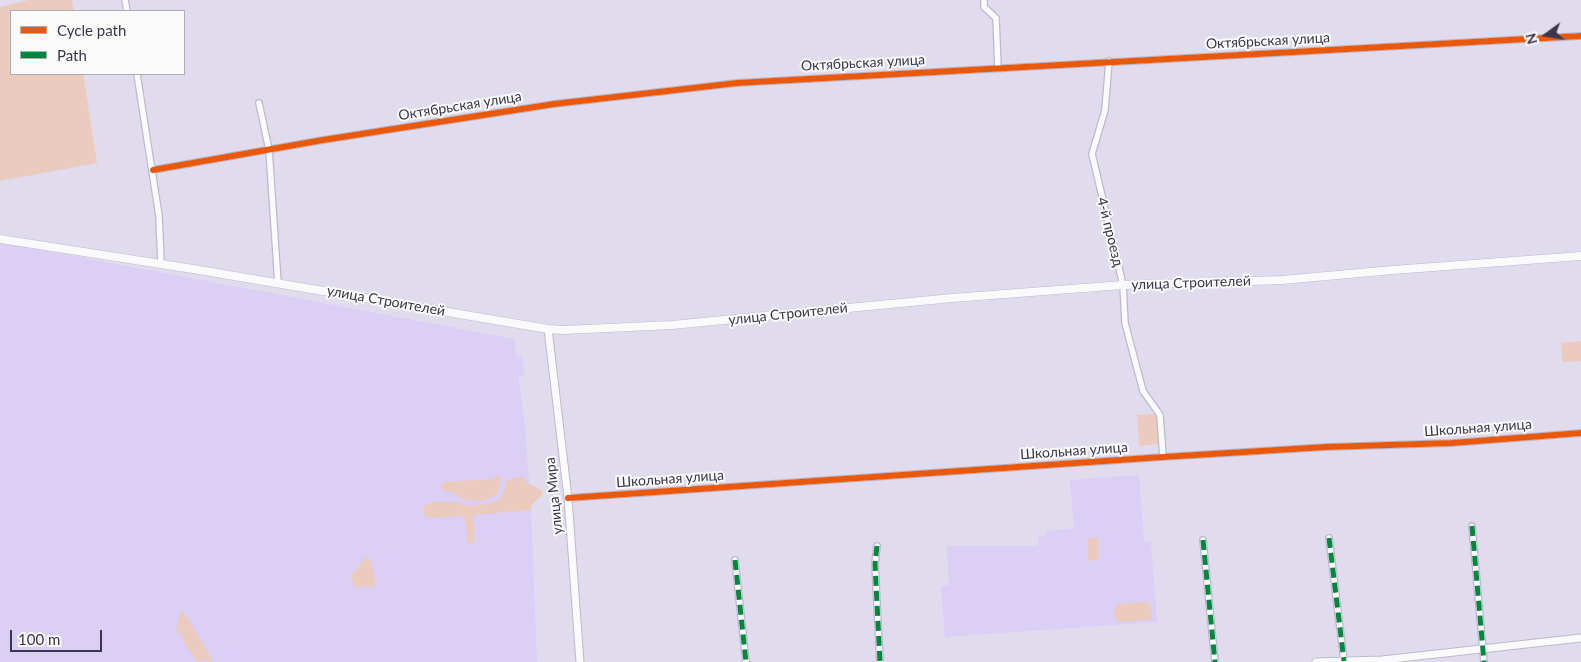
<!DOCTYPE html>
<meta charset="utf-8">
<style>
body{margin:0}
#map{position:relative;width:1581px;height:662px;overflow:hidden;background:#e1dbee;font-family:Lato,sans-serif}
canvas{display:block}
.legend{position:absolute;left:10px;top:10px;width:175px;height:65px;box-sizing:border-box;background:#fafafa;border:1px solid #aeabb4;margin:0;padding:6px 9px;list-style:none;font-size:15px;color:#3d354c}
.legend li{display:flex;align-items:center;gap:10px;height:25px}
.legend b{width:25px;border:1px solid #aeabb4}
.north{position:absolute;left:1521px;top:10px;width:50px;height:50px;-webkit-text-stroke:4px #fafafa;paint-order:stroke;rotate:256deg;font-size:14px;font-weight:700;line-height:20px;text-align:center;color:#3d354c}
.north::after{content:'';display:block;margin:auto;width:18px;height:22px;background:#3d354c;clip-path:polygon(50% 0,100% 100%,50% 72%,0 100%)}
.scale{position:absolute;left:10px;top:630px;width:92px;height:22px;box-sizing:border-box;border:2px solid #3d354c;border-top:0;padding-left:6px;font-size:15px;line-height:18px;white-space:nowrap;color:#3d354c;-webkit-text-stroke:4px #fafafa;paint-order:stroke}
</style>
<div id="map">
<canvas width="1581" height="662"></canvas>
<ul class="legend">
<li><b style="height:6px;background:#e8590c"></b>Cycle path</li>
<li><b style="height:6px;background:#00873e"></b>Path</li>
</ul>
<div class="north">N</div>
<div class="scale">100 m</div>
</div>
<script>
const ctx = document.querySelector('canvas').getContext('2d');
ctx.lineJoin = 'round';
function fillPath(path, color) { ctx.fillStyle = color; ctx.fill(path, 'evenodd'); }
const poly = rows => new Path2D(rows.map(r => 'M' + r).join(''));
function strokePath(path, color, width, dash) { ctx.strokeStyle = color; ctx.lineWidth = width; ctx.lineCap = dash ? 'butt' : 'round'; ctx.setLineDash(dash || []); ctx.stroke(path); }
function write(font, color, halo, rows, align = 'center') {
  ctx.font = font + ' Lato,sans-serif'; ctx.lineWidth = 4; ctx.setLineDash([]); ctx.textBaseline = 'middle'; ctx.strokeStyle = halo; ctx.fillStyle = color; for (const [text, x, y, turn = 0] of rows) {
    ctx.save(); ctx.translate(x, y); ctx.rotate((+turn || 0) * Math.PI / 180); ctx.textAlign = isNaN(turn) ? turn : align; if (halo) ctx.strokeText(text, 0, 0); ctx.fillText(text, 0, 0); ctx.restore();
  }
}
fillPath(poly([
 [0,242,514,339,517,358,522,357,524,375,518,376,525,425,531,510,537,662,0,662],
 [1139,475,1144,542,1151,541,1151,543,1157,622,945,637,941,586,949,585,947,546,1038,546,1039,536,1046,535,1046,531,1074,528,1070,480]
]), '#dbcff5');
fillPath(poly([
 [29,0,72,0,74,11,11,11,11,74,83,74,97,163,0,181,0,7],
 [1581,341,1581,361,1562,362,1561,343],
 [1157,414,1159,444,1139,446,1137,415],
 [496,476,499,476,501,479,497,495,482,501,464,500,452,492,444,491,441,487,441,484,444,482,492,479],
 [523,477,527,483,542,490,542,495,533,503,530,510,473,515,475,543,467,543,467,533,464,516,427,518,423,512,423,506,432,502,454,502,471,506,495,502,500,499,507,480,513,478],
 [1098,538,1099,560,1088,561,1087,539],
 [368,557,371,561,376,585,372,587,355,587,351,578,352,574,358,568,364,558],
 [1147,602,1150,605,1151,609,1152,617,1150,620,1121,622,1117,621,1115,618,1114,609,1118,604],
 [184,612,213,661,212,662,205,660,197,662,185,644,182,636,176,630,180,614]
]), '#ebcbbd');
const minor = poly([
 [125,0,127,11],
 [984,0,984,7,996,18,998,68],
 [1109,61,1105,110,1092,154,1123,285,1125,323,1143,391,1160,415,1163,457],
 [137,74,159,216,161,263],
 [259,103,269,150,278,283],
 [153,170,323,140,554,104,737,83,1581,36],
 [568,498,1163,457,1326,447,1452,443,1581,433],
 [1472,526,1484,662],
 [1329,538,1344,661],
 [1203,540,1215,662],
 [877,546,875,564,880,662],
 [735,560,746,662]
]);
const tertiary = poly([
 [548,329,568,498,580,662],
 [1316,662,1382,660,1581,638]
]);
const secondary = poly([
 [0,239,193,269,548,329,564,330,672,325,952,298,1123,285,1282,280,1393,270,1581,256]
]);
strokePath(minor, '#beb8cb', 8);
strokePath(tertiary, '#beb8cb', 9);
strokePath(secondary, '#beb8cb', 9);
strokePath(minor, '#fafafc', 5.5);
strokePath(tertiary, '#fafafc', 7);
strokePath(secondary, '#fafafc', 8);
strokePath(poly([
 [1472,526,1484,662],
 [1329,538,1344,661],
 [1203,540,1215,662],
 [877,546,875,564,880,662],
 [735,560,746,662]
]), '#00873e', 5, [10, 5]);
strokePath(poly([
 [153,170,323,140,554,104,737,83,1581,36],
 [568,498,1163,457,1326,447,1452,443,1581,433]
]), '#e8590c', 6);
write('14px', '#3d354c', '#fafafa', [
 ["Октябрьская улица",1268,41,-3],
 ["Октябрьская улица",863,63,-3],
 ["Октябрьская улица",460,106,-9],
 ["4-й проезд",1110,232,76],
 ["улица Строителей",1191,283,-2],
 ["улица Строителей",386,301,10],
 ["улица Строителей",788,314,-6],
 ["Школьная улица",1478,428,-4],
 ["Школьная улица",1074,451,-4],
 ["Школьная улица",670,479,-4],
 ["улица Мира",554,496,-96]
]);
</script>
